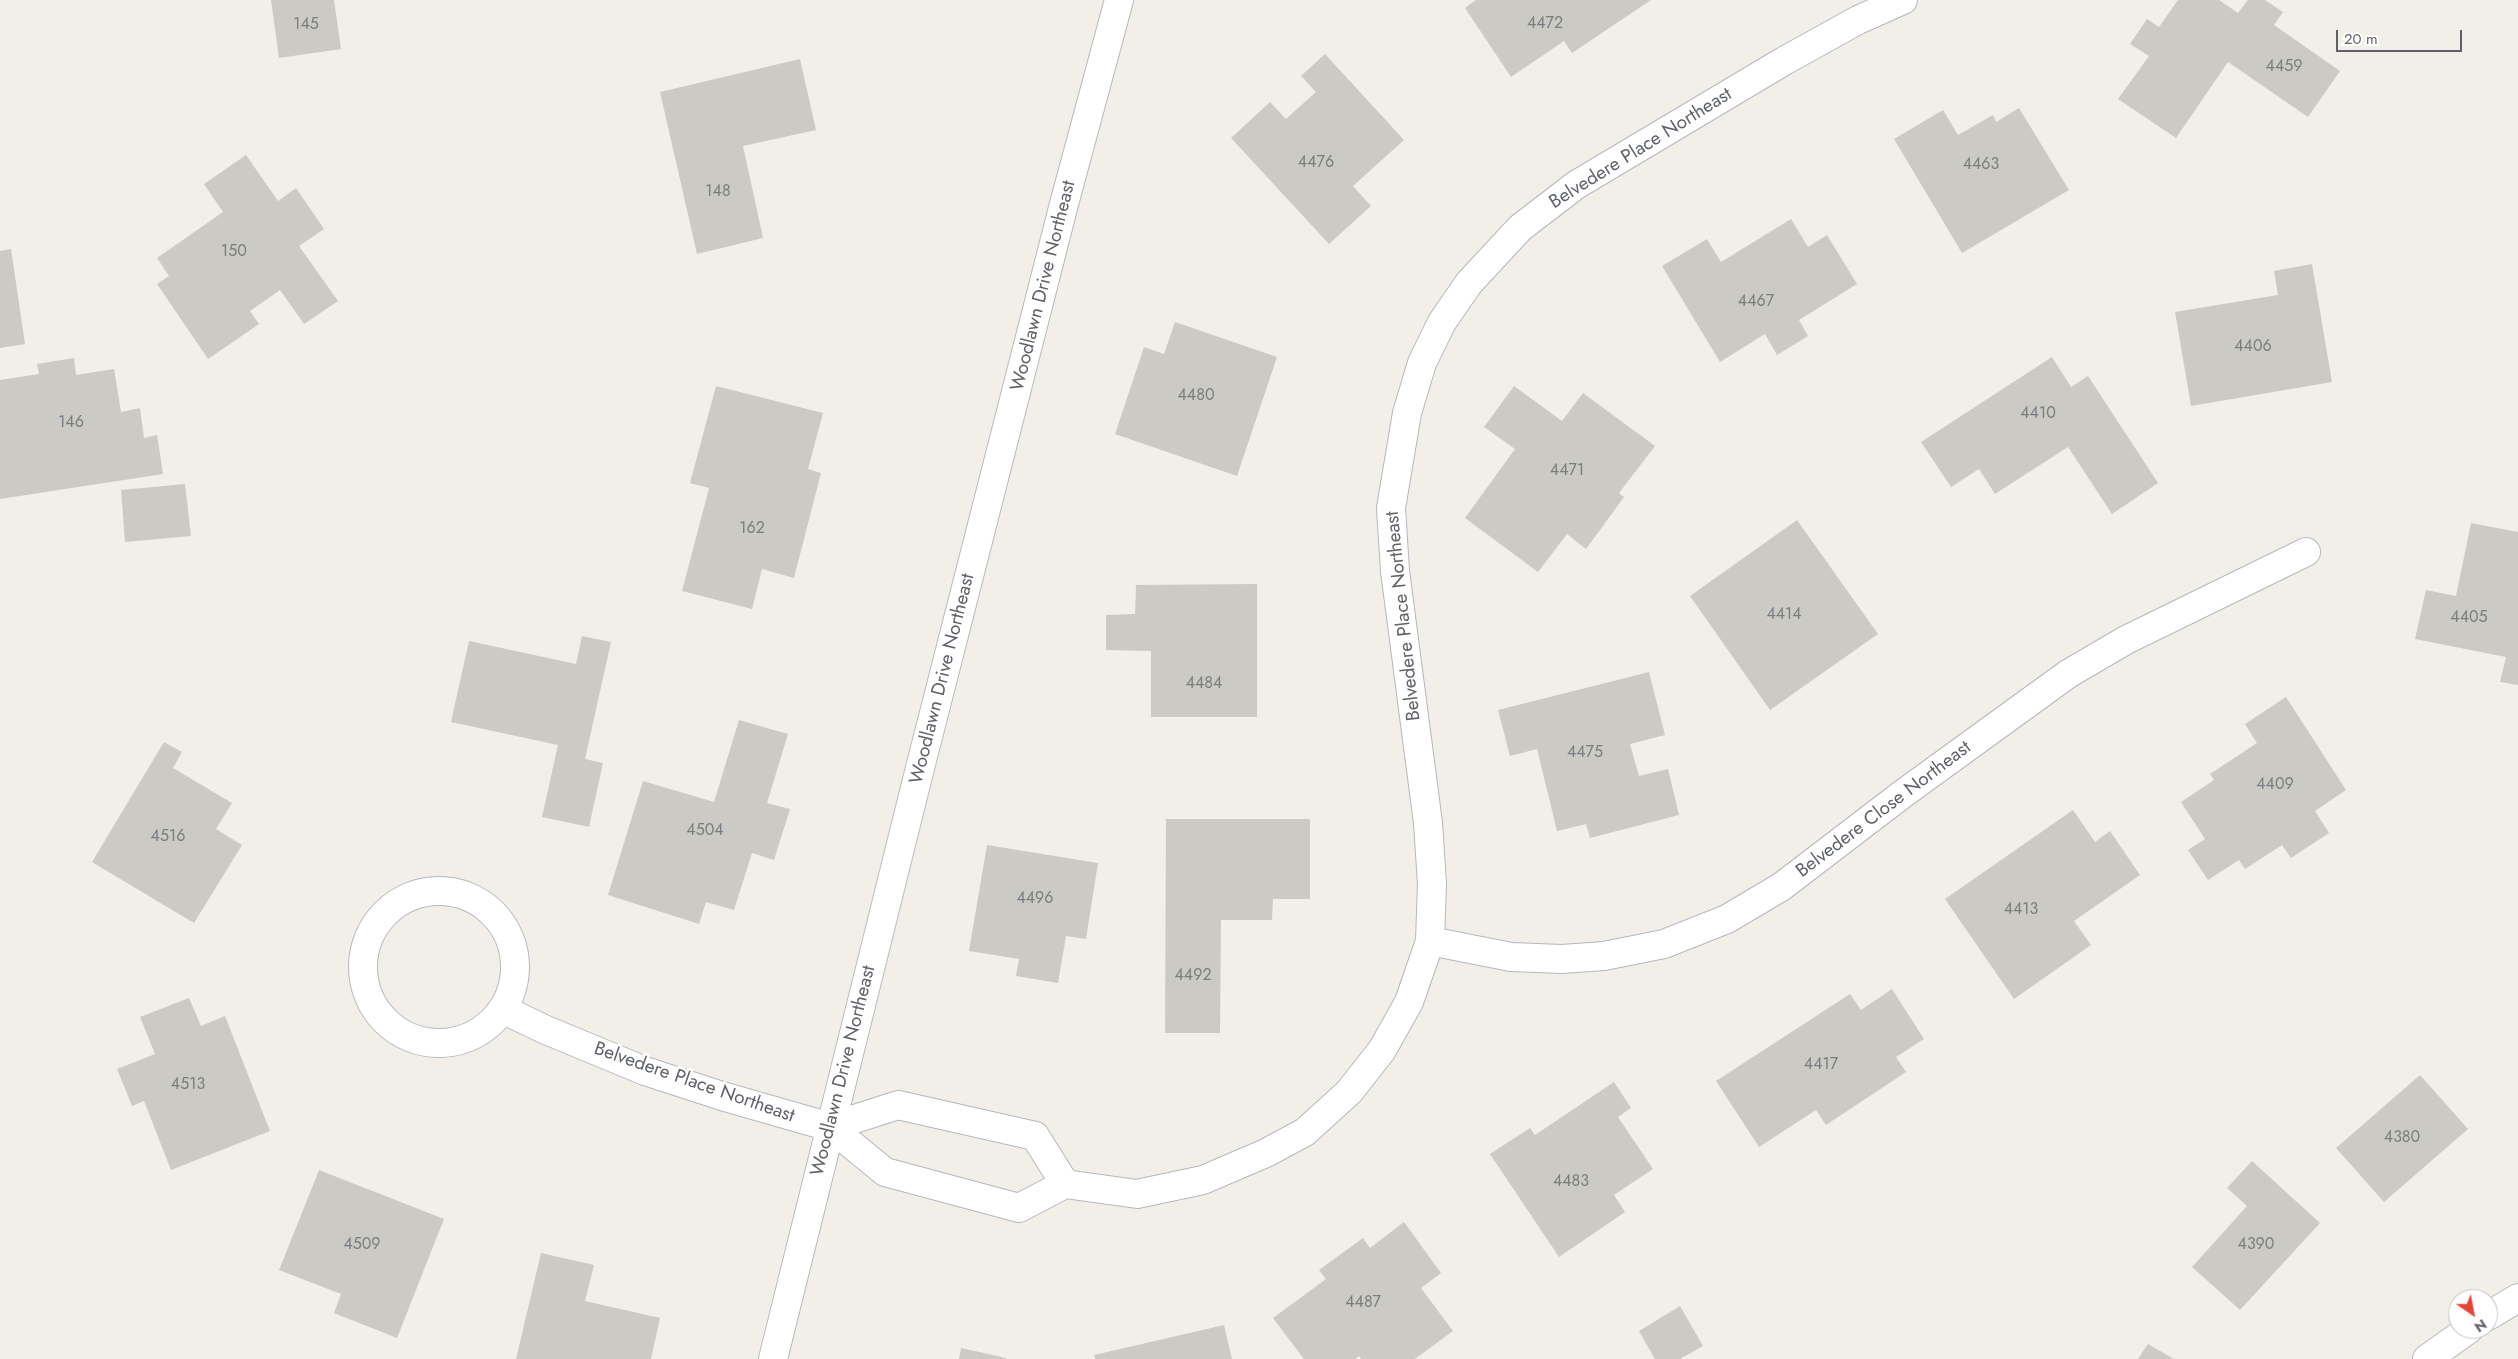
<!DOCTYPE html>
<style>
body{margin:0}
#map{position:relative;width:2518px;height:1359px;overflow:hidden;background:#f1efe8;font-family:Jost,sans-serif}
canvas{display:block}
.north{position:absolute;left:2448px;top:1289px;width:50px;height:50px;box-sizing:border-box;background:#fff;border:1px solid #bfc1c3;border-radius:50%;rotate:147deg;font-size:14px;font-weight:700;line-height:20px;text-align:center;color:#5f6368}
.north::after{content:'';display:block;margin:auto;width:18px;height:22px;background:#ea4335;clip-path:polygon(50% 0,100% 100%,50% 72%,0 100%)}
.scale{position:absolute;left:2336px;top:30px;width:126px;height:22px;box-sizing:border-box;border:2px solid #5f6368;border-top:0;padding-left:6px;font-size:15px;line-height:18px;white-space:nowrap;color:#5f6368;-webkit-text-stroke:4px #fff;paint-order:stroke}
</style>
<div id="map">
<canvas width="2518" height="1359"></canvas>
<div class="north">N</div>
<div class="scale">20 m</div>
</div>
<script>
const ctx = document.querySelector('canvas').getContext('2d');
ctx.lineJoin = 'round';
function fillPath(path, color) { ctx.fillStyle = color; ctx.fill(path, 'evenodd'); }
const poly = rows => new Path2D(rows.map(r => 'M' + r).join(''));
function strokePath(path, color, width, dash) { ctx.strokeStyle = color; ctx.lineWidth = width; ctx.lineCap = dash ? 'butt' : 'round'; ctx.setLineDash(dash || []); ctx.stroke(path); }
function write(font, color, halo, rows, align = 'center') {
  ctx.font = font + ' Jost,sans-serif'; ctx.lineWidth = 5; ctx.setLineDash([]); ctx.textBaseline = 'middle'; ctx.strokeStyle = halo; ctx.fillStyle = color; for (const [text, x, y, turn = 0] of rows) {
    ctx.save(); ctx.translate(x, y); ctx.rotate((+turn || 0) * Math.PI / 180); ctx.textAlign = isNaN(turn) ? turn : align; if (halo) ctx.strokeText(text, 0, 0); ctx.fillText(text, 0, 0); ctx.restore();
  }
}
fillPath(poly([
 [271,0,334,0,341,49,279,58],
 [1476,0,1651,0,1572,53,1564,41,1511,77,1465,8],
 [2178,0,2219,0,2238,13,2248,0,2265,0,2283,12,2274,25,2340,71,2308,117,2228,62,2176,138,2118,99,2149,56,2130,44,2147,19,2159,27],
 [1325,54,1404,140,1353,186,1371,206,1329,244,1231,138,1270,102,1286,119,1316,92,1301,76],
 [800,59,816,130,743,146,763,238,697,254,660,92],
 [2019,108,2069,190,1962,253,1894,139,1943,110,1958,135,1993,115,1996,122],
 [246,155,278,201,296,188,324,229,299,246,338,301,304,324,280,290,250,311,259,324,208,359,157,284,169,276,157,258,223,212,204,184],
 [1791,219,1808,247,1827,235,1857,284,1799,320,1808,336,1777,355,1765,334,1720,362,1662,266,1707,239,1721,262],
 [11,249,25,344,0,348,0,251],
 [2312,264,2332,382,2191,406,2175,312,2278,295,2274,271],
 [1175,322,1277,357,1237,476,1115,434,1144,347,1164,354],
 [2052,357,2071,387,2088,376,2158,483,2112,514,2068,447,1995,494,1979,469,1951,487,1921,442],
 [74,358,76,375,114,369,121,412,140,408,144,438,157,435,163,474,0,499,0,380,39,374,37,364],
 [716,386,823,413,808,469,821,473,794,578,762,569,752,609,682,591,709,488,690,483],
 [1514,386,1562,421,1583,393,1655,446,1619,493,1624,497,1586,549,1567,534,1538,572,1465,518,1515,449,1484,427],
 [185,484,191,536,125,542,121,490],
 [1797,520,1878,634,1770,710,1690,596],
 [2471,523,2518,532,2518,685,2500,682,2506,657,2415,639,2426,590,2456,596],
 [1257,584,1257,717,1151,717,1151,651,1106,650,1106,615,1135,614,1136,585],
 [582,636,611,642,585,759,603,763,589,827,542,817,558,745,451,722,469,641,576,664],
 [1649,672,1665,735,1630,744,1639,776,1668,769,1679,815,1590,838,1586,824,1557,831,1537,749,1510,756,1498,710],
 [2286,697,2346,790,2315,811,2329,833,2291,858,2282,845,2245,869,2239,860,2208,880,2188,850,2205,839,2181,802,2214,780,2210,774,2257,743,2245,724],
 [739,720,788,734,767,803,790,809,774,860,752,853,734,910,706,902,699,924,608,895,643,781,714,802],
 [164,742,182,752,173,768,232,803,216,829,242,845,194,923,92,862],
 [2073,810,2095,842,2110,831,2140,875,2074,921,2091,945,2014,999,1945,899],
 [1166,819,1310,819,1310,899,1273,899,1272,920,1221,920,1220,1033,1165,1033],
 [987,845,1098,863,1086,939,1066,936,1058,983,1016,976,1019,959,969,951],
 [1892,989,1924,1039,1896,1057,1906,1072,1826,1125,1816,1110,1759,1147,1716,1081,1850,994,1861,1010],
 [189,998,201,1026,225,1016,270,1131,171,1170,144,1101,132,1106,117,1069,155,1054,140,1017],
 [2420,1075,2468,1129,2384,1202,2336,1148],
 [1614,1082,1631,1108,1618,1117,1653,1169,1614,1195,1625,1212,1559,1257,1490,1154,1530,1128,1535,1135],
 [2252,1161,2320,1223,2240,1310,2192,1267,2247,1206,2227,1188],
 [319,1170,444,1219,397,1338,334,1313,341,1294,279,1270],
 [1404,1222,1441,1273,1421,1288,1453,1331,1415,1359,1361,1359,1359,1356,1355,1359,1304,1359,1273,1318,1326,1279,1319,1270,1363,1238,1370,1248],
 [541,1253,594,1265,585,1301,660,1318,651,1359,516,1359],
 [1680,1306,1703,1346,1680,1359,1655,1359,1639,1331],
 [1224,1325,1232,1359,1095,1359,1094,1355],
 [2148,1344,2174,1359,2138,1359],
 [961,1348,1006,1358,1006,1359,959,1359]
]), '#cccac5');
const minor = poly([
 '363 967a76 76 0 1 1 152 0a76 76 0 1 1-152 0Z',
 [1430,941,1511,957,1562,959,1604,956,1664,944,1727,919,1781,887,1904,793,2068,674,2126,640,2306,552],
 [504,1010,546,1030,645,1071,722,1096,830,1127,885,1172,1019,1208,1065,1184,1137,1194,1203,1180,1266,1153,1305,1132,1349,1092,1382,1050,1409,1002,1430,941,1432,884,1428,823,1395,571,1391,508,1407,413,1422,363,1442,322,1469,283,1520,228,1576,185,1784,61,1858,20,1903,0],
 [830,1127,898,1105,1035,1136,1065,1184],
 [2488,1316,2518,1298],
 [773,1359,919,772,1064,204,1119,0],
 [2427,1359,2469,1329]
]);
strokePath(minor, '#b5b8bc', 30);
strokePath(minor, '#fff', 28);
write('16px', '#7a7d7f', null, [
 ["4472",1545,24],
 ["145",306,25],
 ["4459",2284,67],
 ["4476",1316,163],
 ["4463",1981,165],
 ["148",718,192],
 ["150",234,252],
 ["4467",1756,302],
 ["4406",2253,347],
 ["4480",1196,396],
 ["4410",2038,414],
 ["146",71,423],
 ["4471",1567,471],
 ["162",752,529],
 ["4414",1784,615],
 ["4405",2469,618],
 ["4484",1204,684],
 ["4475",1585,753],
 ["4409",2275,785],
 ["4504",705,831],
 ["4516",168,837],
 ["4496",1035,899],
 ["4413",2021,910],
 ["4492",1193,976],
 ["4417",1821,1065],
 ["4513",188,1085],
 ["4380",2402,1138],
 ["4483",1571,1182],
 ["4509",362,1245],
 ["4390",2256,1245],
 ["4487",1363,1303]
]);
write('19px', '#5f6368', '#fff', [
 ["Belvedere Place Northeast",1641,149,-32],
 ["Woodlawn Drive Northeast",1044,286,-76],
 ["Belvedere Place Northeast",1404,616,-96],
 ["Woodlawn Drive Northeast",943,679,-76],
 ["Belvedere Close Northeast",1884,810,-37],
 ["Woodlawn Drive Northeast",844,1071,-76],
 ["Belvedere Place Northeast",694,1083,19]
]);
</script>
